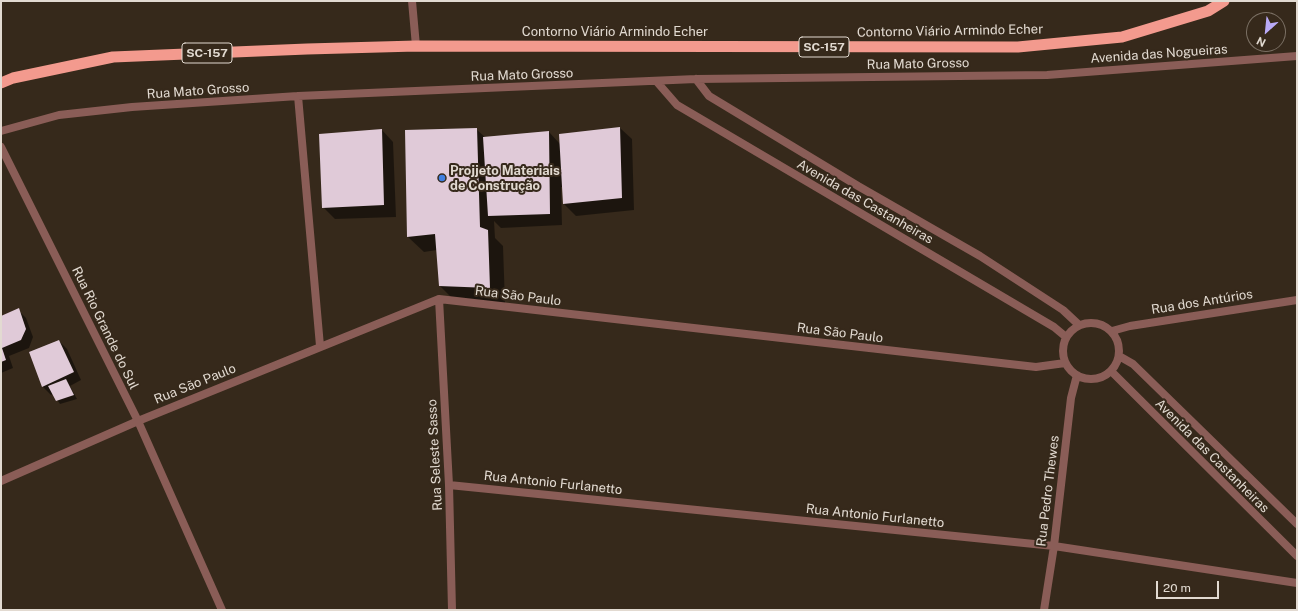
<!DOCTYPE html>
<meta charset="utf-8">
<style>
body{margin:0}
#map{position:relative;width:1298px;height:611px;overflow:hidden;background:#36291b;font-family:"Public Sans",sans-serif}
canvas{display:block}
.frame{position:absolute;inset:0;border:2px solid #e2dad1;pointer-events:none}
.north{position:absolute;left:1246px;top:12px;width:40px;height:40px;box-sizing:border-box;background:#36291b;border:1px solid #7b7064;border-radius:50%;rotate:207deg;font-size:11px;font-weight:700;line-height:16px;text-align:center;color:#e2dad1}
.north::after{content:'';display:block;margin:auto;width:14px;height:18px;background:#b9aaf7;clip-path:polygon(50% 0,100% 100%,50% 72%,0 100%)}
.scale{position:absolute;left:1156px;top:581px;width:63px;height:18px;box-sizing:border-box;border:2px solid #e2dad1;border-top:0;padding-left:5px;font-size:12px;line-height:14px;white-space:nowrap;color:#e2dad1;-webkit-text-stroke:3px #36291b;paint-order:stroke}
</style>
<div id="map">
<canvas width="1298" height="611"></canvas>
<div class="frame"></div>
<div class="north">N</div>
<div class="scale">20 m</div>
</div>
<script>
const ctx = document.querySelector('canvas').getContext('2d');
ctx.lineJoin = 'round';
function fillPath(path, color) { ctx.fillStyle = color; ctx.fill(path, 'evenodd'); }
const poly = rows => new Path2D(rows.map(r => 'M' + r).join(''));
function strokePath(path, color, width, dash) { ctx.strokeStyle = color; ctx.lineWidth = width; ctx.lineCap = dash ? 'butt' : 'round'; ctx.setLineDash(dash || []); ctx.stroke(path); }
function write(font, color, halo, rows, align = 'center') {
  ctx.font = font + ' "Public Sans",sans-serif'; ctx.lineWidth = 4; ctx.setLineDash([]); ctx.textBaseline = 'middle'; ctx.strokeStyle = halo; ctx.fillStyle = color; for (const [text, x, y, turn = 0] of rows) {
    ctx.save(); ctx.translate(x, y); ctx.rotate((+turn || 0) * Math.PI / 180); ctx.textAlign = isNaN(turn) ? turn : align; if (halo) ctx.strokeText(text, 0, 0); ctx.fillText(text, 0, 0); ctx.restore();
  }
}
fillPath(poly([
 [620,128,632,139,634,210,576,216,564,204,563,187,561,187,562,225,501,228,494,221,495,238,503,246,505,303,455,301,440,286,437,250,424,252,408,237,476,129,486,138,549,132,560,144],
 [382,130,393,142,396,217,335,219,323,207],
 [18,310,26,318,33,337,29,348,9,356,13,368,1,373,1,317],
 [59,341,67,349,81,380,70,386,77,399,60,404,53,394,51,395,43,387,31,352]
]), '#0007');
fillPath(poly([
 [620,127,622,198,563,204,559,134],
 [477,128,480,227,488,230,490,288,439,286,435,234,407,237,405,130],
 [382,129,384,205,322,208,319,134],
 [549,131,550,214,488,216,483,137],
 [19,308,26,329,21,340,2,348,6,360,1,362,1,316],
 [59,340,74,372,42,387,29,352],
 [66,379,74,395,56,401,48,386]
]), '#e0cad8');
strokePath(poly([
 [412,1,416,46],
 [696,79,709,96,858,186,980,256,1063,310,1079,325],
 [657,82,677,105,1054,327,1066,337],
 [298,96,320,346],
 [1,131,59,115,132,107,298,96,696,79,1047,75,1297,56],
 [1,147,138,421,222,610],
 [439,299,449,485,452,610],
 '1063 351a28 28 0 1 1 56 0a28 28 0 1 1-56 0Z',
 [1112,331,1130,326,1297,300],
 [1119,356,1133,364,1297,524],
 [1111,371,1297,556],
 [1,481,138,421,439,299,1036,367,1065,363],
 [449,485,1054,546,1297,583],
 [1044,610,1054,546,1071,398,1077,375]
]), '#8a5d57', 8);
strokePath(poly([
 [1,83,13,78,113,57,307,49,416,46,1018,47,1122,37,1208,11,1224,1]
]), '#f39a8e', 11);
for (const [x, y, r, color] of [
 [442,178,4,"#3f7fe0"]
]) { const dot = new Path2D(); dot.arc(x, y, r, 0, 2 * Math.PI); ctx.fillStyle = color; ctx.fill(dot); strokePath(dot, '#36291b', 1.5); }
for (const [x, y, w] of [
 [824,47,50],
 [207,53,50]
]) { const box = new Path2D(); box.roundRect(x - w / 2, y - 10, w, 20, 3); ctx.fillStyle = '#36291b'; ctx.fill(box); strokePath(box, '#e2dad1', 1); }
write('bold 12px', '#e2dad1', null, [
 ["SC-157",824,47],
 ["SC-157",207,53]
]);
write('13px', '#e2dad1', '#36291b', [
 ["Contorno Viário Armindo Echer",950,31,-1],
 ["Contorno Viário Armindo Echer",615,32],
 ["Avenida das Nogueiras",1159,54,-4],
 ["Rua Mato Grosso",918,64,-1],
 ["Rua Mato Grosso",522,75,-2],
 ["Rua Mato Grosso",198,91,-4],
 ["Avenida das Castanheiras",865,202,30],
 ["Rua São Paulo",518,296,7],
 ["Rua dos Antúrios",1202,302,-9],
 ["Rua Rio Grande do Sul",105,328,64],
 ["Rua São Paulo",840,333,7],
 ["Rua São Paulo",195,384,-22],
 ["Rua Seleste Sasso",435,455,-93],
 ["Avenida das Castanheiras",1212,456,45],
 ["Rua Antonio Furlanetto",553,483,6],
 ["Rua Pedro Thewes",1048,491,-83],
 ["Rua Antonio Furlanetto",875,516,6]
]);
write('bold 13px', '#e2dad1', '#36291b', [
 ["Projjeto Materiais",450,171],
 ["de Construção",450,186]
], 'left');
</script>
